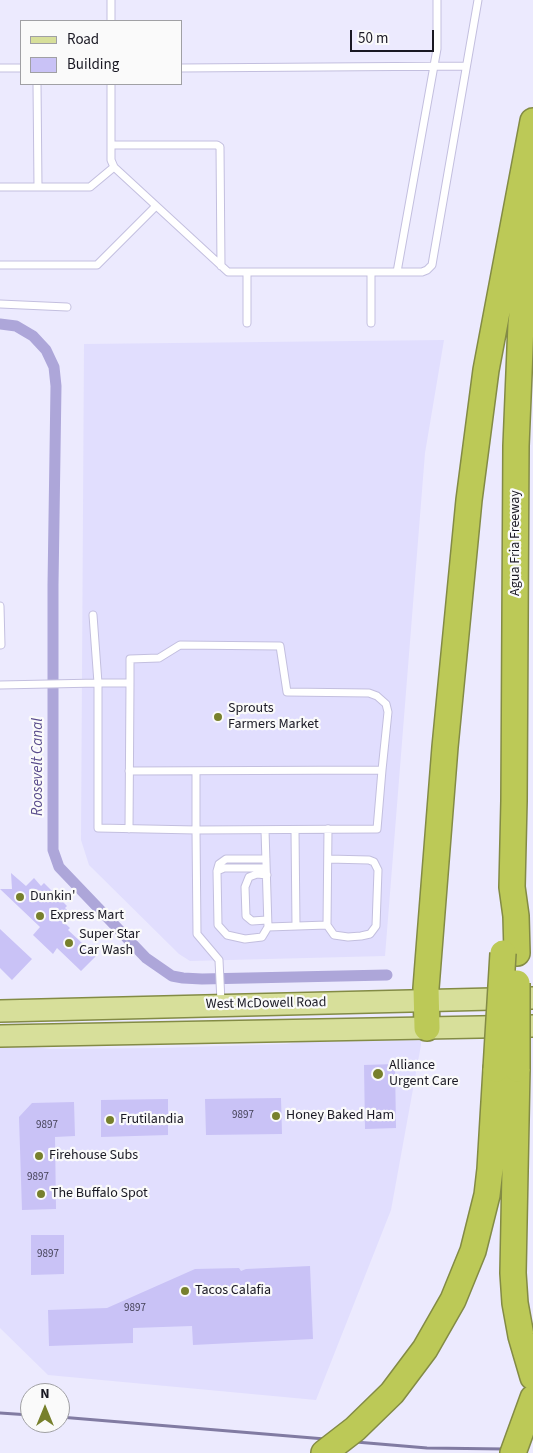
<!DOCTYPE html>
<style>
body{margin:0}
#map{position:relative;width:533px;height:1453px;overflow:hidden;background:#eceafe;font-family:"Source Sans 3",sans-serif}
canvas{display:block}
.legend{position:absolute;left:20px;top:20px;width:162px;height:65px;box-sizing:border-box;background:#fafafa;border:1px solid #a0a0a4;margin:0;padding:6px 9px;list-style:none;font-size:15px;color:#191823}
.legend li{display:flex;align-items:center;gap:10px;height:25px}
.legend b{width:25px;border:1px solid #a0a0a4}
.north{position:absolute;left:20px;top:1383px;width:50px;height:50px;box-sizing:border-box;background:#fafafa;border:1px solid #a0a0a4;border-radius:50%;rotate:0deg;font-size:14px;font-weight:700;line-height:20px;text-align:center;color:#191823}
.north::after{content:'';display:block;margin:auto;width:18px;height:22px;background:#77802c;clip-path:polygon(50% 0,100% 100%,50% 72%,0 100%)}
.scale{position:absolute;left:350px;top:30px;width:84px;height:22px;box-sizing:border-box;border:2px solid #191823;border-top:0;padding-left:6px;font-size:15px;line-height:18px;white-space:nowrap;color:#191823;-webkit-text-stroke:4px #fafafa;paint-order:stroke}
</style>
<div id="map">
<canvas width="533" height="1453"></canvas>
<ul class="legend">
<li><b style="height:6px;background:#d7df9a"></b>Road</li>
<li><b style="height:14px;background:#c9c2f6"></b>Building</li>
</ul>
<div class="north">N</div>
<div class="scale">50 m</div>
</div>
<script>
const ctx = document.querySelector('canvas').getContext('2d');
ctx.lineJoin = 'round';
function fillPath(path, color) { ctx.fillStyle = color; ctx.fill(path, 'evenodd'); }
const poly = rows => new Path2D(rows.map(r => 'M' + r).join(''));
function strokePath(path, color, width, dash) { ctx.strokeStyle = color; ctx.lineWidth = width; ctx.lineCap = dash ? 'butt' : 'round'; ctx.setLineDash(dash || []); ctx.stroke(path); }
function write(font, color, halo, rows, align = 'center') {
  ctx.font = font + ' "Source Sans 3",sans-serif'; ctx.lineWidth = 4.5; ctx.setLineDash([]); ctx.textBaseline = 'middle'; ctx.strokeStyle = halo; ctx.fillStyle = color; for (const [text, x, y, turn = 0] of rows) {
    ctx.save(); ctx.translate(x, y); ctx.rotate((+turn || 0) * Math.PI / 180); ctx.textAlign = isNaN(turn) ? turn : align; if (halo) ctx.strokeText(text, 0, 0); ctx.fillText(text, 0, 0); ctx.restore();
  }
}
fillPath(poly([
 [444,340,425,453,385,956,190,961,179,954,89,865,81,840,84,344],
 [421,1036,421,1045,391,1210,316,1400,48,1375,0,1328,0,1043,50,1049,161,1048,286,1044,332,1037]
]), '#e1defe');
strokePath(poly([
 [0,1413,30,1415],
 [60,1417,325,1439],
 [356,1442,427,1448,505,1449]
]), '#817ba2', 3);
strokePath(poly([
 [0,324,16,326,33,336,46,350,54,367,56,386,53,585,53,850,59,867,146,958,172,976,183,978,202,979,387,975]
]), '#ada6d9', 11);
fillPath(poly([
 [11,873,26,886,34,878,41,886,44,883,67,906,65,908,67,910,59,918,70,928,68,930,96,956,81,971,57,948,53,954,33,935,40,927,0,889,12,889],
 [0,929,32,959,12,980,0,968],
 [395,1064,396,1128,365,1129,364,1065],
 [281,1098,282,1134,206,1135,205,1099],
 [168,1099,168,1135,101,1137,101,1100],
 [74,1102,75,1136,55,1137,56,1209,22,1210,19,1117,32,1103],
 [31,1235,64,1235,64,1274,31,1275],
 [310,1266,313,1339,193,1345,192,1326,133,1328,133,1343,49,1346,48,1310,107,1308,195,1269,239,1268,241,1271,246,1269]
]), '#c9c2f6');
const lane = poly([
 [111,0,111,21],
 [0,68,21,68],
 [181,68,466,66],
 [37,84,38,187],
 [111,84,111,160,114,167,228,272,422,272,427,270,432,265,433,259,478,0],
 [111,145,217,145,220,147,221,266],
 [0,187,90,187,114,167],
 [0,265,97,265,156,206],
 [247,272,247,323],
 [371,272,371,323],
 [397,272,437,49,437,0],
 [0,304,67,307],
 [0,606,1,645],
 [93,615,98,683,130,683,129,829],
 [130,683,130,659,159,658,180,645,280,646,287,692,369,693,377,696,386,704,388,712,382,770],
 [0,685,98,683,98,828,196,830,197,934,219,960,221,1002],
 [129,771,382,770,377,829,196,830,196,771],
 [328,829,327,925,334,935,348,937,361,936,370,934,376,926,378,870,374,862,369,860,328,859],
 [265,830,268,927,327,925],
 [295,830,296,926],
 [266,868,224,868,217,871,218,925,227,935,245,939,262,937,268,927],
 [217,871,219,864,226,859,266,859],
 [267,875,257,874,249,877,245,887,246,916,252,921,267,920]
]);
const primary = poly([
 [0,1011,533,998],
 [0,1036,533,1026]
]);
const highway = poly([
 [517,953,516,916,512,887,514,801,516,446,521,324,533,201],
 [427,1028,426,988,445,747,469,500,486,370,533,121],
 [517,1069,513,1273,515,1303,521,1336,533,1377],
 [324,1453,355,1429,392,1393,425,1349,453,1300,473,1251,487,1195,490,1169,496,1069],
 [513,1453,533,1398]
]);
strokePath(lane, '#c3bfdf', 9);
strokePath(primary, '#838b45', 24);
strokePath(highway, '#838b45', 28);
strokePath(lane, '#fff', 7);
strokePath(primary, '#d7df9a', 21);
strokePath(highway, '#bcc957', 25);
const highwayBridge = poly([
 [496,1069,503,953],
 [517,1069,517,983]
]);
strokePath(highwayBridge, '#838b45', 28, []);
strokePath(highwayBridge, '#bcc957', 25);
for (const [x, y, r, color] of [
 [218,717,5,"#77802c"],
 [20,897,5,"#77802c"],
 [40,916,5,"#77802c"],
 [69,943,5,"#77802c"],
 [378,1074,6,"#77802c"],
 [276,1116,5,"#77802c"],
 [110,1120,5,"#77802c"],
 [39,1156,5,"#77802c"],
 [41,1194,5,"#77802c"],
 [185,1291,5,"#77802c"]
]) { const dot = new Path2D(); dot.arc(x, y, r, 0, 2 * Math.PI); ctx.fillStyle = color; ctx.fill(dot); strokePath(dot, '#fafafa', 2); }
write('11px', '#454258', null, [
 ["9897",243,1116],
 ["9897",47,1126],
 ["9897",38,1178],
 ["9897",48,1255],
 ["9897",135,1309]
]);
write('14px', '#191823', '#fafafa', [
 ["Agua Fria Freeway",516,543,-90],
 ["West McDowell Road",266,1004,-1]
]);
write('14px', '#191823', '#fafafa', [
 ["Sprouts",228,709],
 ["Farmers Market",228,725],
 ["Dunkin'",30,897],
 ["Express Mart",50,916],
 ["Super Star",79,935],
 ["Car Wash",79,951],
 ["Alliance",389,1066],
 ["Urgent Care",389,1082],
 ["Honey Baked Ham",286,1116],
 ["Frutilandia",120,1120],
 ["Firehouse Subs",49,1156],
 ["The Buffalo Spot",51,1194],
 ["Tacos Calafia",195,1291]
], 'left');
write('italic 15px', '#594c8c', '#fafafa', [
 ["Roosevelt Canal",39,767,-90]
]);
</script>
